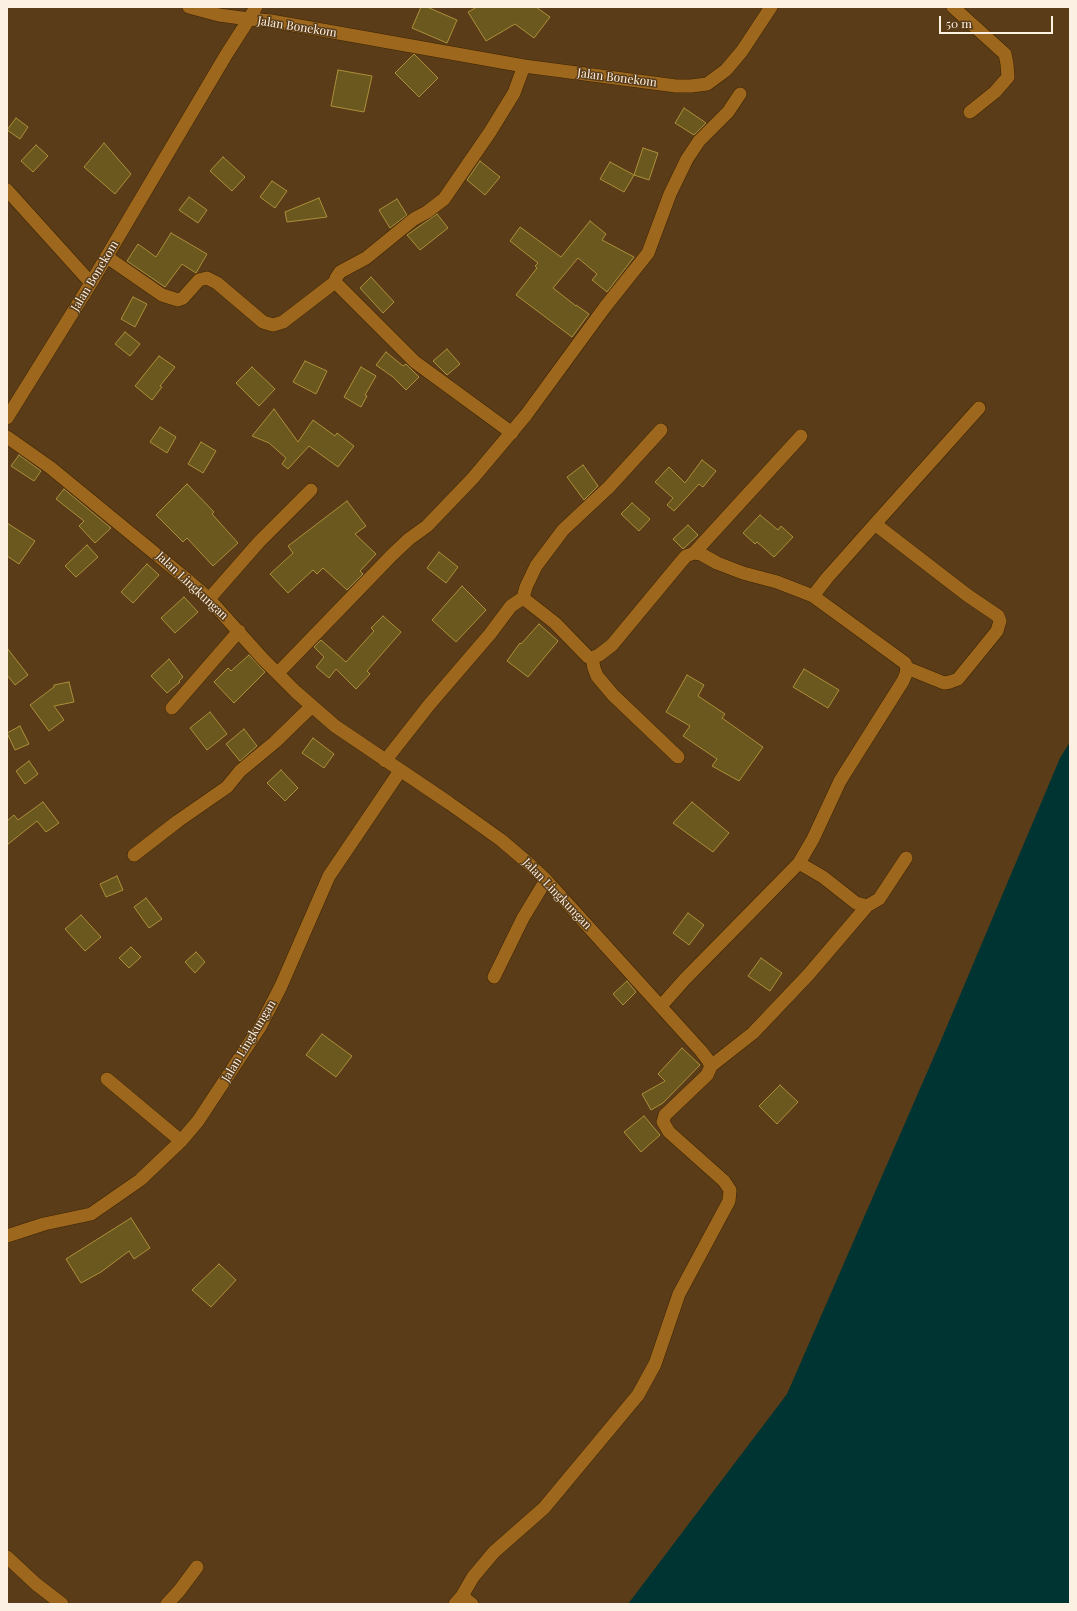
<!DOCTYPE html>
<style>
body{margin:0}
#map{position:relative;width:1077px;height:1611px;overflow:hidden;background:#5a3d18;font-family:"Playfair Display",serif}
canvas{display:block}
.frame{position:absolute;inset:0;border:8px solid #fcf0e3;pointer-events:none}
.scale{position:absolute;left:939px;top:16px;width:114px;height:18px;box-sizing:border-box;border:2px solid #fcf0e3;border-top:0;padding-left:5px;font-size:12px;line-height:14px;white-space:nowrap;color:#fcf0e3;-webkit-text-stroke:3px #5a3d18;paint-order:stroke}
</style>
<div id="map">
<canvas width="1077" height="1611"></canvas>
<div class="frame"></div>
<div class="scale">50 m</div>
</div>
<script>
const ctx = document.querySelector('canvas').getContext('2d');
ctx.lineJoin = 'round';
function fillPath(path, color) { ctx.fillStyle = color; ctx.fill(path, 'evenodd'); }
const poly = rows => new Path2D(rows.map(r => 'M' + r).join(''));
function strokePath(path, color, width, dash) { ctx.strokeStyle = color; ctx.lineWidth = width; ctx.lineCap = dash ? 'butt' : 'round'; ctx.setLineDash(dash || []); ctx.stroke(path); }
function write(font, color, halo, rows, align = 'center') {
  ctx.font = font + ' "Playfair Display",serif'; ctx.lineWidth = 3; ctx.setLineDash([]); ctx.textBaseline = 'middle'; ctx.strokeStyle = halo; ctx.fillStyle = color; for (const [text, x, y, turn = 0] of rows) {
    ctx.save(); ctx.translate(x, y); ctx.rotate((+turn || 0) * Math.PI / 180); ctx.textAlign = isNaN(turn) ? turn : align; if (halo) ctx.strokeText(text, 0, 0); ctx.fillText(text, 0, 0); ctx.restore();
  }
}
fillPath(poly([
 [1070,742,1070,1604,628,1604,787,1394,939,1045,1060,758]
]), '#003432');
const building = poly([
 [421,7,427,7,457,20,447,43,412,28,421,7],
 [477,7,536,7,550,17,534,38,515,24,486,41,468,12,477,7],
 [414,54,438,78,419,97,395,73,414,54],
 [338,70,372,76,364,112,331,106,338,70],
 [684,108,706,123,694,135,675,123,684,108],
 [16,118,28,127,20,139,7,130,16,118],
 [104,143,131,174,115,194,84,167,104,143],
 [36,145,48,156,33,172,21,161,36,145],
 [643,148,658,153,649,180,634,175,643,148],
 [223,157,245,177,232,191,210,171,223,157],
 [480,161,500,177,485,195,467,180,480,161],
 [610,162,634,175,624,192,600,179,610,162],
 [272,181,287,191,275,208,260,197,272,181],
 [189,197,207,210,198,223,179,210,189,197],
 [319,198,327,217,287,222,285,212,319,198],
 [397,199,407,215,390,228,379,210,397,199],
 [437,214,448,228,420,250,407,235,437,214],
 [590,221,606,234,602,240,634,257,607,292,592,280,597,274,578,258,553,288,576,306,576,305,589,314,572,337,516,295,537,268,535,266,538,263,510,241,520,227,561,257,590,221],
 [171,233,207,254,196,273,182,264,165,287,127,261,138,244,156,257,171,233],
 [371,277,394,302,383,313,360,288,371,277],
 [133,297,147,304,135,327,121,319,133,297],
 [125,332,140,344,130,356,115,344,125,332],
 [447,349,460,364,447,375,433,361,447,349],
 [386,352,403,366,406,364,419,377,406,390,393,377,376,365,386,352],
 [159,356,175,367,160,386,162,387,152,400,135,386,159,356],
 [305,361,327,371,316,394,293,382,305,361],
 [252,367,275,389,259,406,236,383,252,367],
 [361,367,376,376,365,395,367,396,361,407,344,397,361,367],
 [274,409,298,442,313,420,335,436,337,433,354,446,338,467,309,446,288,469,282,464,286,458,269,443,252,436,274,409],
 [160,427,176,437,167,453,150,442,160,427],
 [201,442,216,451,203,473,188,464,201,442],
 [19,455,41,471,34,481,11,466,19,455],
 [702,460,716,471,703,487,699,484,674,511,667,505,673,498,655,482,669,467,685,483,702,460],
 [583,465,598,486,584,500,567,477,583,465],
 [187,484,214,512,212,514,238,543,213,566,187,538,183,542,156,515,187,484],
 [64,489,111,528,95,543,79,526,84,521,56,499,64,489],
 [347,501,366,526,355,534,376,554,360,571,363,574,347,590,323,568,317,574,313,570,288,593,270,574,293,553,288,546,347,501],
 [632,503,650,519,639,531,621,514,632,503],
 [760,515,778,530,781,526,793,537,774,557,757,542,755,544,743,533,760,515],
 [7,523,35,541,19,564,7,556,7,523],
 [688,525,698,535,683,549,673,539,688,525],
 [87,545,98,557,76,577,65,566,87,545],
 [439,552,458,567,446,583,427,568,439,552],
 [147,564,159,575,133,603,121,592,147,564],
 [462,586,486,610,456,642,432,620,462,586],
 [184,597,198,612,175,633,161,618,184,597],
 [383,616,401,632,367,671,370,674,356,689,336,669,329,678,316,667,324,657,314,647,321,640,346,662,374,631,371,628,383,616],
 [539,624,558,641,528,677,507,661,520,643,521,644,539,624],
 [7,648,28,675,15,685,7,675,7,648],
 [249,655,265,672,234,703,214,682,228,668,231,671,249,655],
 [169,659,183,677,179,681,180,682,167,693,151,676,169,659],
 [804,669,839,690,828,708,793,687,804,669],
 [687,675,704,685,698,696,725,714,722,718,763,747,739,781,712,766,717,759,683,736,690,726,666,712,687,675],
 [69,682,74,702,54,706,64,720,49,731,30,705,54,687,54,685,69,682],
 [210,712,227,734,207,750,190,728,210,712],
 [20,726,29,744,15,750,7,733,20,726],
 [244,729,257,746,240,761,226,744,244,729],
 [313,738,334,754,324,768,302,753,313,738],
 [29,761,38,774,25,784,16,771,29,761],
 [281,770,298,788,285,801,267,783,281,770],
 [43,802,59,823,46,832,37,821,7,845,7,821,14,815,18,820,43,802],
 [692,802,729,833,713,852,673,823,692,802],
 [117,876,123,890,106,897,100,884,117,876],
 [146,898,162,919,149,928,134,907,146,898],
 [688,913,704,925,689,945,673,933,688,913],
 [81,915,101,937,85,951,65,929,81,915],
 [131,947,141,957,129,968,119,958,131,947],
 [196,952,205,962,195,973,185,962,196,952],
 [761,958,782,973,770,991,748,976,761,958],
 [627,981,636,992,623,1005,613,994,627,981],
 [322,1034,352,1056,336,1077,306,1055,322,1034],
 [682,1048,700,1065,663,1103,651,1110,642,1094,665,1081,658,1074,682,1048],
 [780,1085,798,1102,777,1124,759,1106,780,1085],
 [644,1116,660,1135,641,1152,624,1132,644,1116],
 [131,1218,150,1248,134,1259,129,1251,101,1272,81,1283,66,1259,131,1218],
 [219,1264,236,1280,211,1307,192,1290,219,1264]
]);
fillPath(building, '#6b581f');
strokePath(building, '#ac8f3a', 1);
const street = poly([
 [189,7,219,15,249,19,256,7],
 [953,7,1005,54,1007,64,1008,77,995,92,970,112],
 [7,190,91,283],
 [107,257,162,295,178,300,183,298,199,280,207,278,217,283,263,322,273,325,283,322,335,282],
 [7,418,91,283,226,55,249,19,271,21,524,66,676,86,691,86,707,84,726,70,742,51,771,7],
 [512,433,415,362,335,282,336,278,340,272,366,258,414,219,427,212,444,199,490,132,514,93,524,66],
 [7,437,51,468,185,578,209,599,263,659,296,692,335,726,449,803,501,840,528,863,546,880,701,1051,708,1060,711,1066],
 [875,524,967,595,998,616,1000,621,997,631,958,679,950,682,944,683,907,668],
 [694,553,801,436],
 [813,596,827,578,875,524,979,408],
 [523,598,555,623,588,657,592,658,594,668,597,676,613,695,678,757],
 [523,598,526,587,536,566,563,530,609,487,661,430],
 [209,599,259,542,311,490],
 [592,658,599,655,612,645,680,563,686,556,694,553,701,554,717,563,743,573,777,582,813,596,905,663,907,668,906,674,903,681,840,781,813,839,799,863],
 [278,673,392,555,409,539,427,526,473,478,526,415,605,307,648,253,670,194,687,159,699,141,728,112,740,94],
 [172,708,239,631],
 [385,761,429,705,490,634,511,606,523,598],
 [134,855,178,821,227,787,240,771,275,742,311,707],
 [494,977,523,918,546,880],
 [661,1006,685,979,799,863,823,877,856,903,867,906,879,899,906,858],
 [107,1079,181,1141],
 [7,1236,44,1224,91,1214,140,1180,181,1141,198,1121,260,1027,281,986,329,876,400,771],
 [7,1557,36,1584,62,1604],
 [462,1596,472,1604],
 [167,1604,179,1591,197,1567],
 [455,1604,462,1596,473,1577,494,1552,544,1508,638,1395,655,1364,679,1294,729,1201,730,1190,724,1181,669,1132,663,1122,665,1115,707,1075,711,1066,753,1033,809,974,867,906]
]);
strokePath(street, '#3e2300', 14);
strokePath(street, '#9d681e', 13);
write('12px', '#fcf0e3', '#5a3d18', [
 ["Jalan Bonekom",297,27,9],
 ["Jalan Bonekom",617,78,7],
 ["Jalan Bonekom",95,276,-59],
 ["Jalan Lingkungan",192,586,43],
 ["Jalan Lingkungan",557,894,46],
 ["Jalan Lingkungan",249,1041,-59]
]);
</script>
